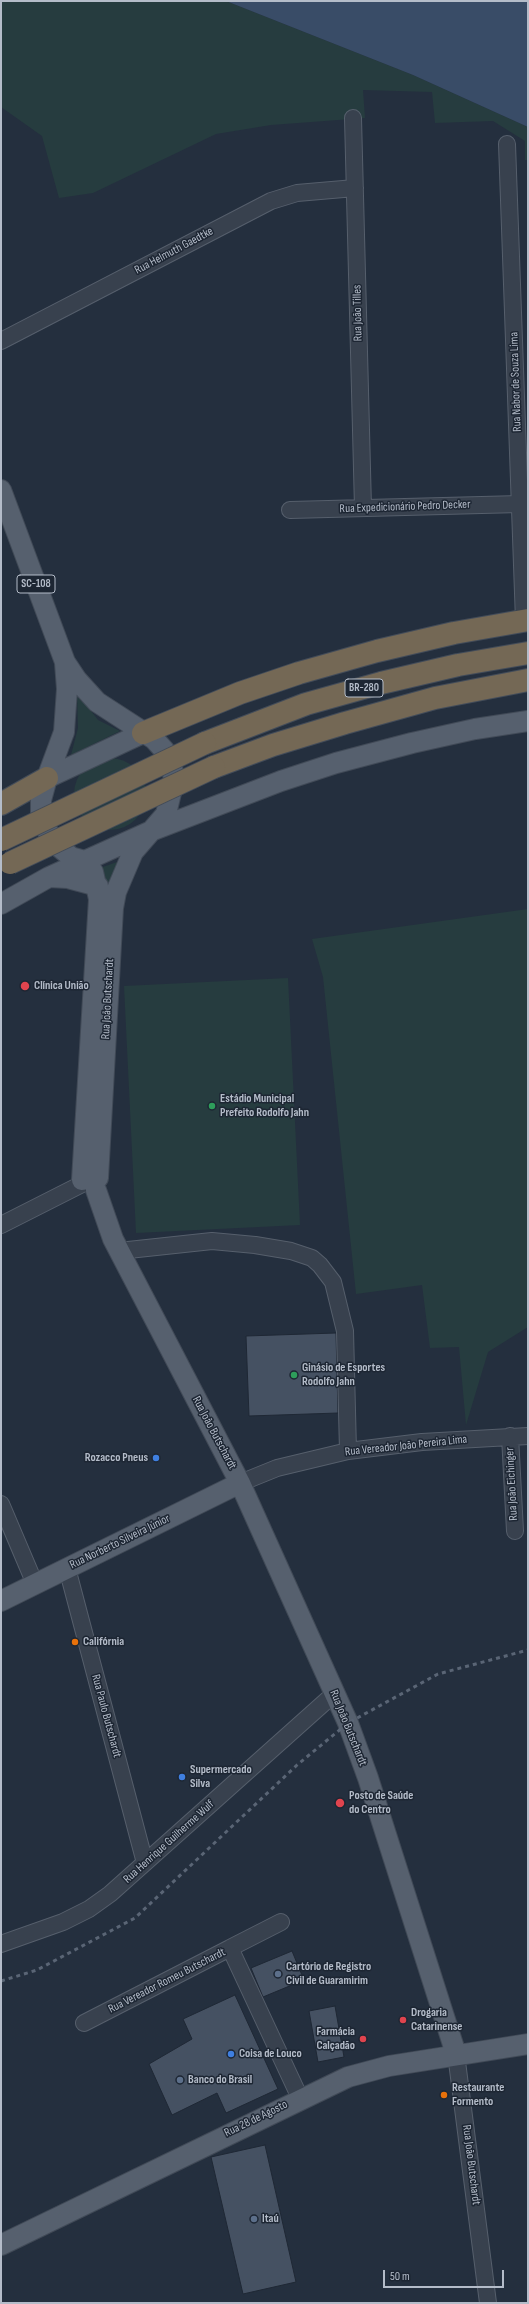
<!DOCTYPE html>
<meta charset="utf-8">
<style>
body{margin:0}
#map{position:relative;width:529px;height:2304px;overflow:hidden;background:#242f3e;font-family:"Sofia Sans Condensed",sans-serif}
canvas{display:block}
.frame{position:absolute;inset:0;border:2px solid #b4bcc9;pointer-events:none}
.scale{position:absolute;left:383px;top:2270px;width:121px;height:18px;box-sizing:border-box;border:2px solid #b4bcc9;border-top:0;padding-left:5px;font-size:12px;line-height:14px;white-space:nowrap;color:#b4bcc9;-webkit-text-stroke:3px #1d2633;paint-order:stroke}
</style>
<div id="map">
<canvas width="529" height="2304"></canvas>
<div class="frame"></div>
<div class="scale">50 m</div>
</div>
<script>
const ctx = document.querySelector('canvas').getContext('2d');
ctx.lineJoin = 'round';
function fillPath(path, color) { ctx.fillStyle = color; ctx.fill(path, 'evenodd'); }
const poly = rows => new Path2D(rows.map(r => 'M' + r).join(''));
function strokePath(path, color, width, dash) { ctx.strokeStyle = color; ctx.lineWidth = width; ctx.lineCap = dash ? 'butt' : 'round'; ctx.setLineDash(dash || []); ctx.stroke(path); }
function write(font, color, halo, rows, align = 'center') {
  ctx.font = font + ' "Sofia Sans Condensed",sans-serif'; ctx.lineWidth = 3; ctx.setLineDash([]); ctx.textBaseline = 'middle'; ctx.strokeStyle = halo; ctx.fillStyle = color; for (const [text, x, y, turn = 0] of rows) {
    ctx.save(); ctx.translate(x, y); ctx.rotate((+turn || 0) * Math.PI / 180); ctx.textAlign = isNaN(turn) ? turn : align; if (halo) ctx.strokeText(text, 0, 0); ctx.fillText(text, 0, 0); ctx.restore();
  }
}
fillPath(poly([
 [1,1,226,1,413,75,528,127,528,160,525,160,525,141,493,121,435,123,432,92,363,90,365,118,271,125,216,134,93,193,59,198,42,136,1,107],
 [77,693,98,720,120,731,71,755,78,728],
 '74 794a36 36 0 1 1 72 0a36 36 0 1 1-72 0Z',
 [120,861,109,893,100,868],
 [528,909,528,1327,488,1352,466,1425,459,1347,430,1348,422,1285,356,1294,323,977,312,939],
 [288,978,300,1225,136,1233,124,986]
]), '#263c3f');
fillPath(poly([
 [226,1,528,1,528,127,413,75]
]), '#394c67');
const building = poly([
 [336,1333,338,1413,249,1416,246,1336,336,1333],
 [292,1951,304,1980,263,1997,251,1968,292,1951],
 [235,1995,278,2089,226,2113,217,2093,172,2115,149,2064,192,2039,183,2019,235,1995],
 [335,2006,344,2057,318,2062,309,2011,335,2006],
 [265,2145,296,2282,243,2294,211,2157,265,2145]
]);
fillPath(building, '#455162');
strokePath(building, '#1f2835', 1);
const minor = poly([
 [353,118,363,508],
 [507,144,524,621],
 [1,341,271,201,297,193,355,188],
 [290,510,520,504],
 [1,1225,82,1184],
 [119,1251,212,1241,255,1245,291,1251,312,1258,320,1265,333,1282,345,1331,348,1451],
 [510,1436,515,1531],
 [240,1483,277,1468,348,1451,422,1442,528,1436],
 [1,1504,35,1584],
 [67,1568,145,1863],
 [1,1944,63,1922,89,1909,110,1894,335,1693],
 [230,1948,281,1922],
 [84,2023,230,1948,300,2098],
 [456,2054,488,2303]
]);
const major = poly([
 [1,490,65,662,77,680,97,702,154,739,164,750,172,767,174,780,166,814,133,852,116,892,113,908,98,1178],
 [65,663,67,689,64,732,47,778,41,800,41,814,51,840,71,857,85,861],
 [47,778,143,733],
 [49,877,68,878,98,886],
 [1,904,49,877,151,831,281,781,336,763,412,743,475,729,528,721],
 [82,1180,99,899,93,872,85,861],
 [96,1190,113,1239,240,1483,348,1723,368,1778,456,2054],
 [1,1601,240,1483],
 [1,2245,348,2077,389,2066,528,2044]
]);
const highway = poly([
 [143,733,240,693,299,673,377,651,454,633,528,620],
 [205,743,306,704,381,683,458,665,528,653],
 [214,767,273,745,345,723,435,698,528,680],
 [1,804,47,778]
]);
strokePath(minor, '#565f6c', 18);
strokePath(major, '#414a57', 22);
strokePath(highway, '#434c59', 24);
strokePath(minor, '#38414e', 16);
strokePath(major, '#56606e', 20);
strokePath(highway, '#746855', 22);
strokePath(poly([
 [1,1981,37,1970,135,1918,297,1765,348,1723,438,1674,528,1650]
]), '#5a6575', 3, [4, 4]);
const highwayBridge = poly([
 [1,840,205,743],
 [10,863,214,767]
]);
strokePath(highwayBridge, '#434c59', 24, []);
strokePath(highwayBridge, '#746855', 22);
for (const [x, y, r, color] of [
 [25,986,5,"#e0444e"],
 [212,1106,4,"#2e9e5b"],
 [294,1375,4,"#2e9e5b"],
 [156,1458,4,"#3f7fe0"],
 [75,1642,4,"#e8710a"],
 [182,1777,4,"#3f7fe0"],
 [340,1803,5,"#e0444e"],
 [278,1974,4,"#5c6f8a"],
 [403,2020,4,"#e0444e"],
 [363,2039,4,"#e0444e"],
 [231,2054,4,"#3f7fe0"],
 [180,2080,4,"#5c6f8a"],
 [444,2095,4,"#e8710a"],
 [254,2219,4,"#5c6f8a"]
]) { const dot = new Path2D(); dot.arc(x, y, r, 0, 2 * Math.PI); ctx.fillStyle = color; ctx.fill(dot); strokePath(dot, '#1d2633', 1.5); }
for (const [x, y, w] of [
 [36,584,38],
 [364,688,38]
]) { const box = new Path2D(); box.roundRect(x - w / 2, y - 9, w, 18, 3); ctx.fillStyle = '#1d2633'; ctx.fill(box); strokePath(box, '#b4bcc9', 1); }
write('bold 11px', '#b4bcc9', null, [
 ["SC-108",36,584],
 ["BR-280",364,688]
]);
write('12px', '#b4bcc9', '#1d2633', [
 ["Rua Helmuth Gaedtke",174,251,-28],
 ["Rua João Tilles",358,313,-91],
 ["Rua Nabor de Souza Lima",516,382,-92],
 ["Rua Expedicionário Pedro Decker",405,507,-2],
 ["Rua João Butschardt",108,999,-87],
 ["Rua João Butschardt",214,1433,62],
 ["Rua Vereador João Pereira Lima",406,1446,-6],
 ["Rua João Eichinger",512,1484,-93],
 ["Rua Norberto Silveira Júnior",120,1542,-26],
 ["Rua Paulo Butschardt",106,1716,75],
 ["Rua João Butschardt",348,1728,68],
 ["Rua Henrique Guilherme Wulf",169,1842,-42],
 ["Rua Vereador Romeu Butschardt",167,1981,-27],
 ["Rua 28 de Agosto",256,2119,-26],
 ["Rua João Butschardt",471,2165,83]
]);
write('bold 12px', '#b4bcc9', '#1d2633', [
 ["Clínica União",34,986],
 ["Estádio Municipal",220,1099],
 ["Prefeito Rodolfo Jahn",220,1113],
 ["Ginásio de Esportes",302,1368],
 ["Rodolfo Jahn",302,1382],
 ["Rozacco Pneus",148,1458,"right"],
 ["Califórnia",83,1642],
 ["Supermercado",190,1770],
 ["Silva",190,1784],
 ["Posto de Saúde",349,1796],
 ["do Centro",349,1810],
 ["Cartório de Registro",286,1967],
 ["Civil de Guaramirim",286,1981],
 ["Drogaria",411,2013],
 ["Catarinense",411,2027],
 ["Farmácia",355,2032,"right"],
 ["Calçadão",355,2046,"right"],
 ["Coisa de Louco",239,2054],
 ["Banco do Brasil",188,2080],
 ["Restaurante",452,2088],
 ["Formento",452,2102],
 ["Itaú",262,2219]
], 'left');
</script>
